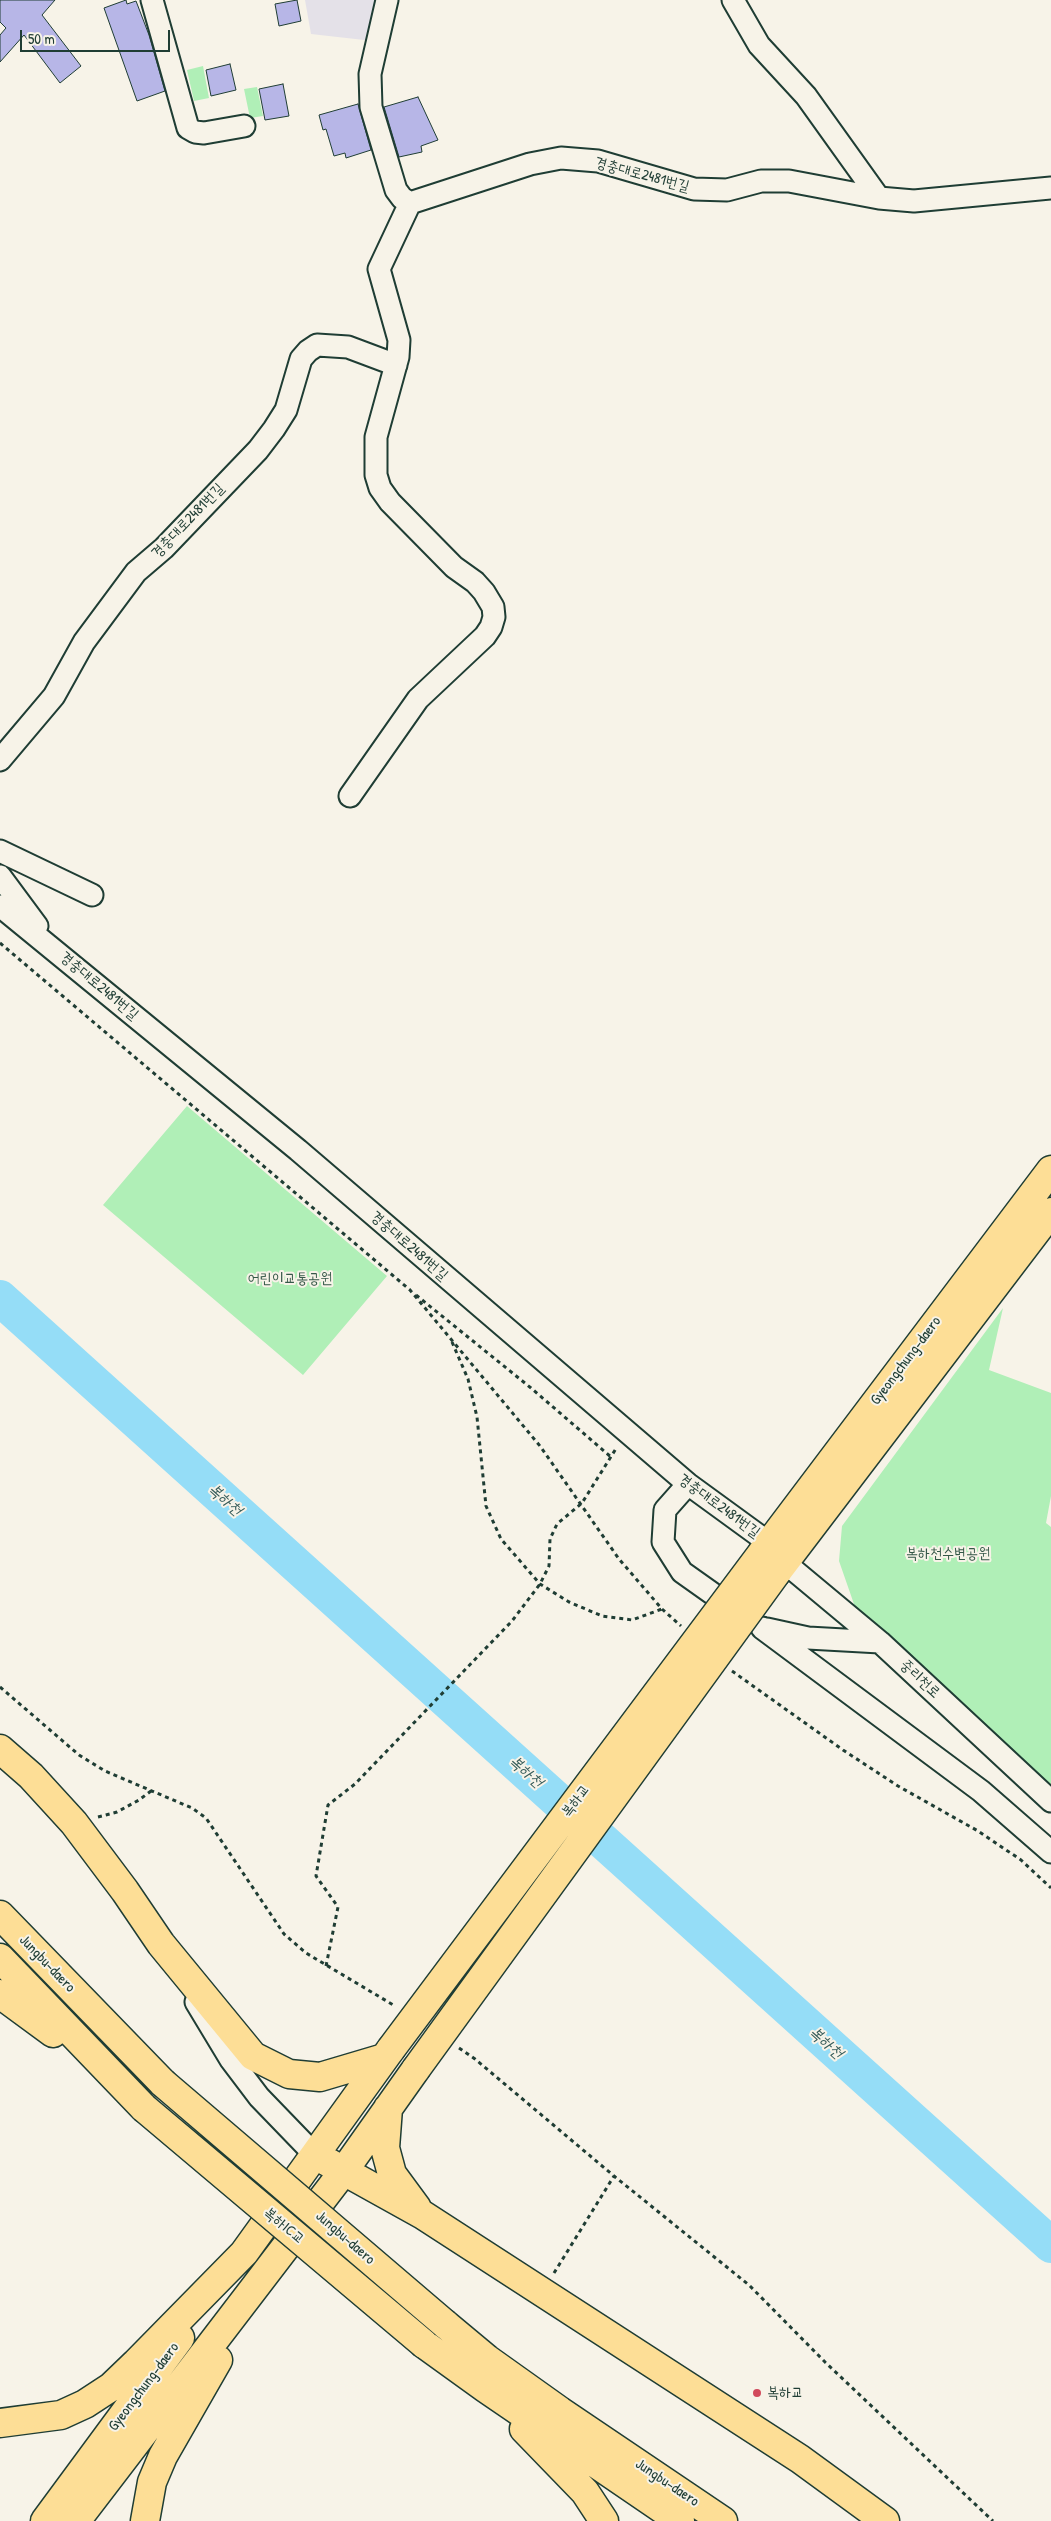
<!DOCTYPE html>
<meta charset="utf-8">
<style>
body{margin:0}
#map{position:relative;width:1051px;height:2521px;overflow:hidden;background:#f7f3e8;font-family:"Patrick Hand",sans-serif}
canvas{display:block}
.scale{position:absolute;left:20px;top:30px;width:150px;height:22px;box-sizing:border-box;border:2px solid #1f3d34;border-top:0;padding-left:6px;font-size:15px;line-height:18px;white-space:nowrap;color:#1f3d34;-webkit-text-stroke:4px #f7f3e8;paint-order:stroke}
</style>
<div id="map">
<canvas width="1051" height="2521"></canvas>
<div class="scale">50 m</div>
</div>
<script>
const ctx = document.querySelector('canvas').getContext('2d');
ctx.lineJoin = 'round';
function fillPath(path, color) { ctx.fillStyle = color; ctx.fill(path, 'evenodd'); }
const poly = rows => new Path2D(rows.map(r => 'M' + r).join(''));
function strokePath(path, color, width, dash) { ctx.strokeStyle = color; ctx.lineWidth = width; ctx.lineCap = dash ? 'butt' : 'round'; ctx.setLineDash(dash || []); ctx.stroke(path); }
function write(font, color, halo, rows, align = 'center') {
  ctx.font = font + ' "Patrick Hand","Poor Story",sans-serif'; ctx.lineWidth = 4; ctx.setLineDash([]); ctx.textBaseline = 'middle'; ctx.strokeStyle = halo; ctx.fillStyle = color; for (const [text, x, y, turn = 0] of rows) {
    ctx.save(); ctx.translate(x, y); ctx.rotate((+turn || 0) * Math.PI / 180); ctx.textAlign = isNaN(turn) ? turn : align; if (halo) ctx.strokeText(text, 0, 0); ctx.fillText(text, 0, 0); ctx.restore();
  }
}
fillPath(poly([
 [305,0,377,0,373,41,311,34]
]), '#e4e1e8');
fillPath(poly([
 [203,66,209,98,194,101,187,70],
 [257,87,263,116,250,118,244,89],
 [187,1106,387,1276,303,1375,103,1205],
 [1003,1308,989,1370,1051,1393,1051,1496,1046,1523,1051,1527,1051,1788,855,1607,839,1561,842,1526]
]), '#b0efb7');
strokePath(poly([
 [0,1298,1051,2245]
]), '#95ddf7', 36);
const building = poly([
 [0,0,55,0,42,15,81,66,60,83,24,35,0,62,0,35,6,28,0,22,0,0],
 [126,0,127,4,136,1,149,35,165,91,137,101,104,8,126,0],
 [297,0,301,21,279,26,275,4,297,0],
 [230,64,236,90,211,96,206,70,230,64],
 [283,84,289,116,265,120,259,89,283,84],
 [418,97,438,140,421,146,422,152,399,157,384,107,418,97],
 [358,104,371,150,346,158,345,153,334,156,326,129,323,130,319,115,358,104]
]);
fillPath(building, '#b7b6e7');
strokePath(building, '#1f3d34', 1);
const minor = poly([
 [152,0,188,128,195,132,204,133,244,126],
 [387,0,370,74,371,107,396,190,402,198,410,203,530,164,561,158,598,161,694,189,727,190,761,181,789,181,879,198,914,201,1051,188],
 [733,0,759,45,806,96,879,198],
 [0,760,54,696,84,642,136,572,164,548,258,450,274,429,286,410,301,359,308,351,317,345,348,347,396,365],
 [350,796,418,699,485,636,491,627,494,617,493,607,484,592,475,582,454,567,390,502,380,488,376,475,376,437,398,357,399,340,379,269,410,203],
 [0,851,92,895],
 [0,876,37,926],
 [0,906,298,1150,688,1484,769,1543],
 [688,1484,665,1510,663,1542,682,1572,737,1611],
 [784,1562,880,1642,1051,1801],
 [762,1628,981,1791,1051,1852],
 [767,1629,808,1638,880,1642],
 [196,2002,231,2060,259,2097,315,2155]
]);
const major = poly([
 [762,1553,1051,1170],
 [777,1572,1051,1212],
 [0,1749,31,1776,74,1823,125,1891,161,1944,253,2056,289,2074,320,2077,384,2058],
 [0,1915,163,2083],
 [0,1958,144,2108],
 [0,1994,53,2033],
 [388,2108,385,2148,392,2174,417,2208],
 [315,2155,423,2215,800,2459,885,2521],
 [445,2324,487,2359,560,2411,723,2521],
 [424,2344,485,2388,680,2521],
 [0,2423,61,2415,85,2404,111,2387,136,2363,244,2253,391,2049],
 [524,2429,585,2492,604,2521],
 [45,2521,180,2338],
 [76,2521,343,2172,416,2069],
 [145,2521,152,2482,163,2456,218,2360]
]);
strokePath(minor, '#1f3d34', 25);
strokePath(major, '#1f3d34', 31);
strokePath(poly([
 [0,943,410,1290,540,1446,619,1559,662,1609,681,1626],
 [416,1295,531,1388,611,1457],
 [452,1342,468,1379,477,1417,486,1506,501,1539,540,1584,569,1602,602,1616,632,1620,662,1609],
 [732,1671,843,1750,898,1786,978,1831,1021,1860,1051,1888],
 [0,1687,79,1755,105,1771,192,1808,206,1818,284,1934,306,1953,395,2006],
 [98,1817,117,1812,139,1800,151,1791],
 [326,1966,338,1907,316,1876,328,1805,355,1784,512,1621,540,1584,549,1566,550,1539,557,1524,582,1503,617,1447],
 [459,2048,475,2059,614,2176,749,2285,825,2362,993,2521],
 [554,2273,614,2176]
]), '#1f3d34', 3, [4, 4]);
strokePath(minor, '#f7f3e8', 21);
strokePath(major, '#fdde96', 28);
const majorBridge = poly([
 [391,2049,762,1553],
 [416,2069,777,1572],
 [163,2083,445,2324],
 [144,2108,424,2344]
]);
strokePath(majorBridge, '#1f3d34', 31, []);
strokePath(majorBridge, '#fdde96', 28);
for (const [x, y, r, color] of [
 [757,2393,5,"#d1495b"]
]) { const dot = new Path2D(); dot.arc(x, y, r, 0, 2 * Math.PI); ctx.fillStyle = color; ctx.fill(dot); strokePath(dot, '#f7f3e8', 2); }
write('15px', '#1f3d34', '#f7f3e8', [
 ["경충대로2481번길",642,175,15],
 ["경충대로2481번길",188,521,-46],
 ["경충대로2481번길",99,986,40],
 ["경충대로2481번길",409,1246,41],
 ["Gyeongchung-daero",906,1361,-53],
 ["경충대로2481번길",719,1506,36],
 ["중리천로",920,1679,43],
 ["복하교",576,1801,-53],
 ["Jungbu-daero",47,1964,46],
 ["복하IC교",284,2226,40],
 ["Jungbu-daero",345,2238,41],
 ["Gyeongchung-daero",144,2387,-53],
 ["Jungbu-daero",667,2483,34]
]);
write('15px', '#355848', '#f7f3e8', [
 ["어린이교통공원",290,1279],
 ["복하천수변공원",948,1554]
]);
write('15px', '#1f3d34', '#f7f3e8', [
 ["복하교",767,2393]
], 'left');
write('italic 16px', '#375d5b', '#f7f3e8', [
 ["복하천",225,1500,42],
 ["복하천",526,1772,42],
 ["복하천",826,2043,42]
]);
</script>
